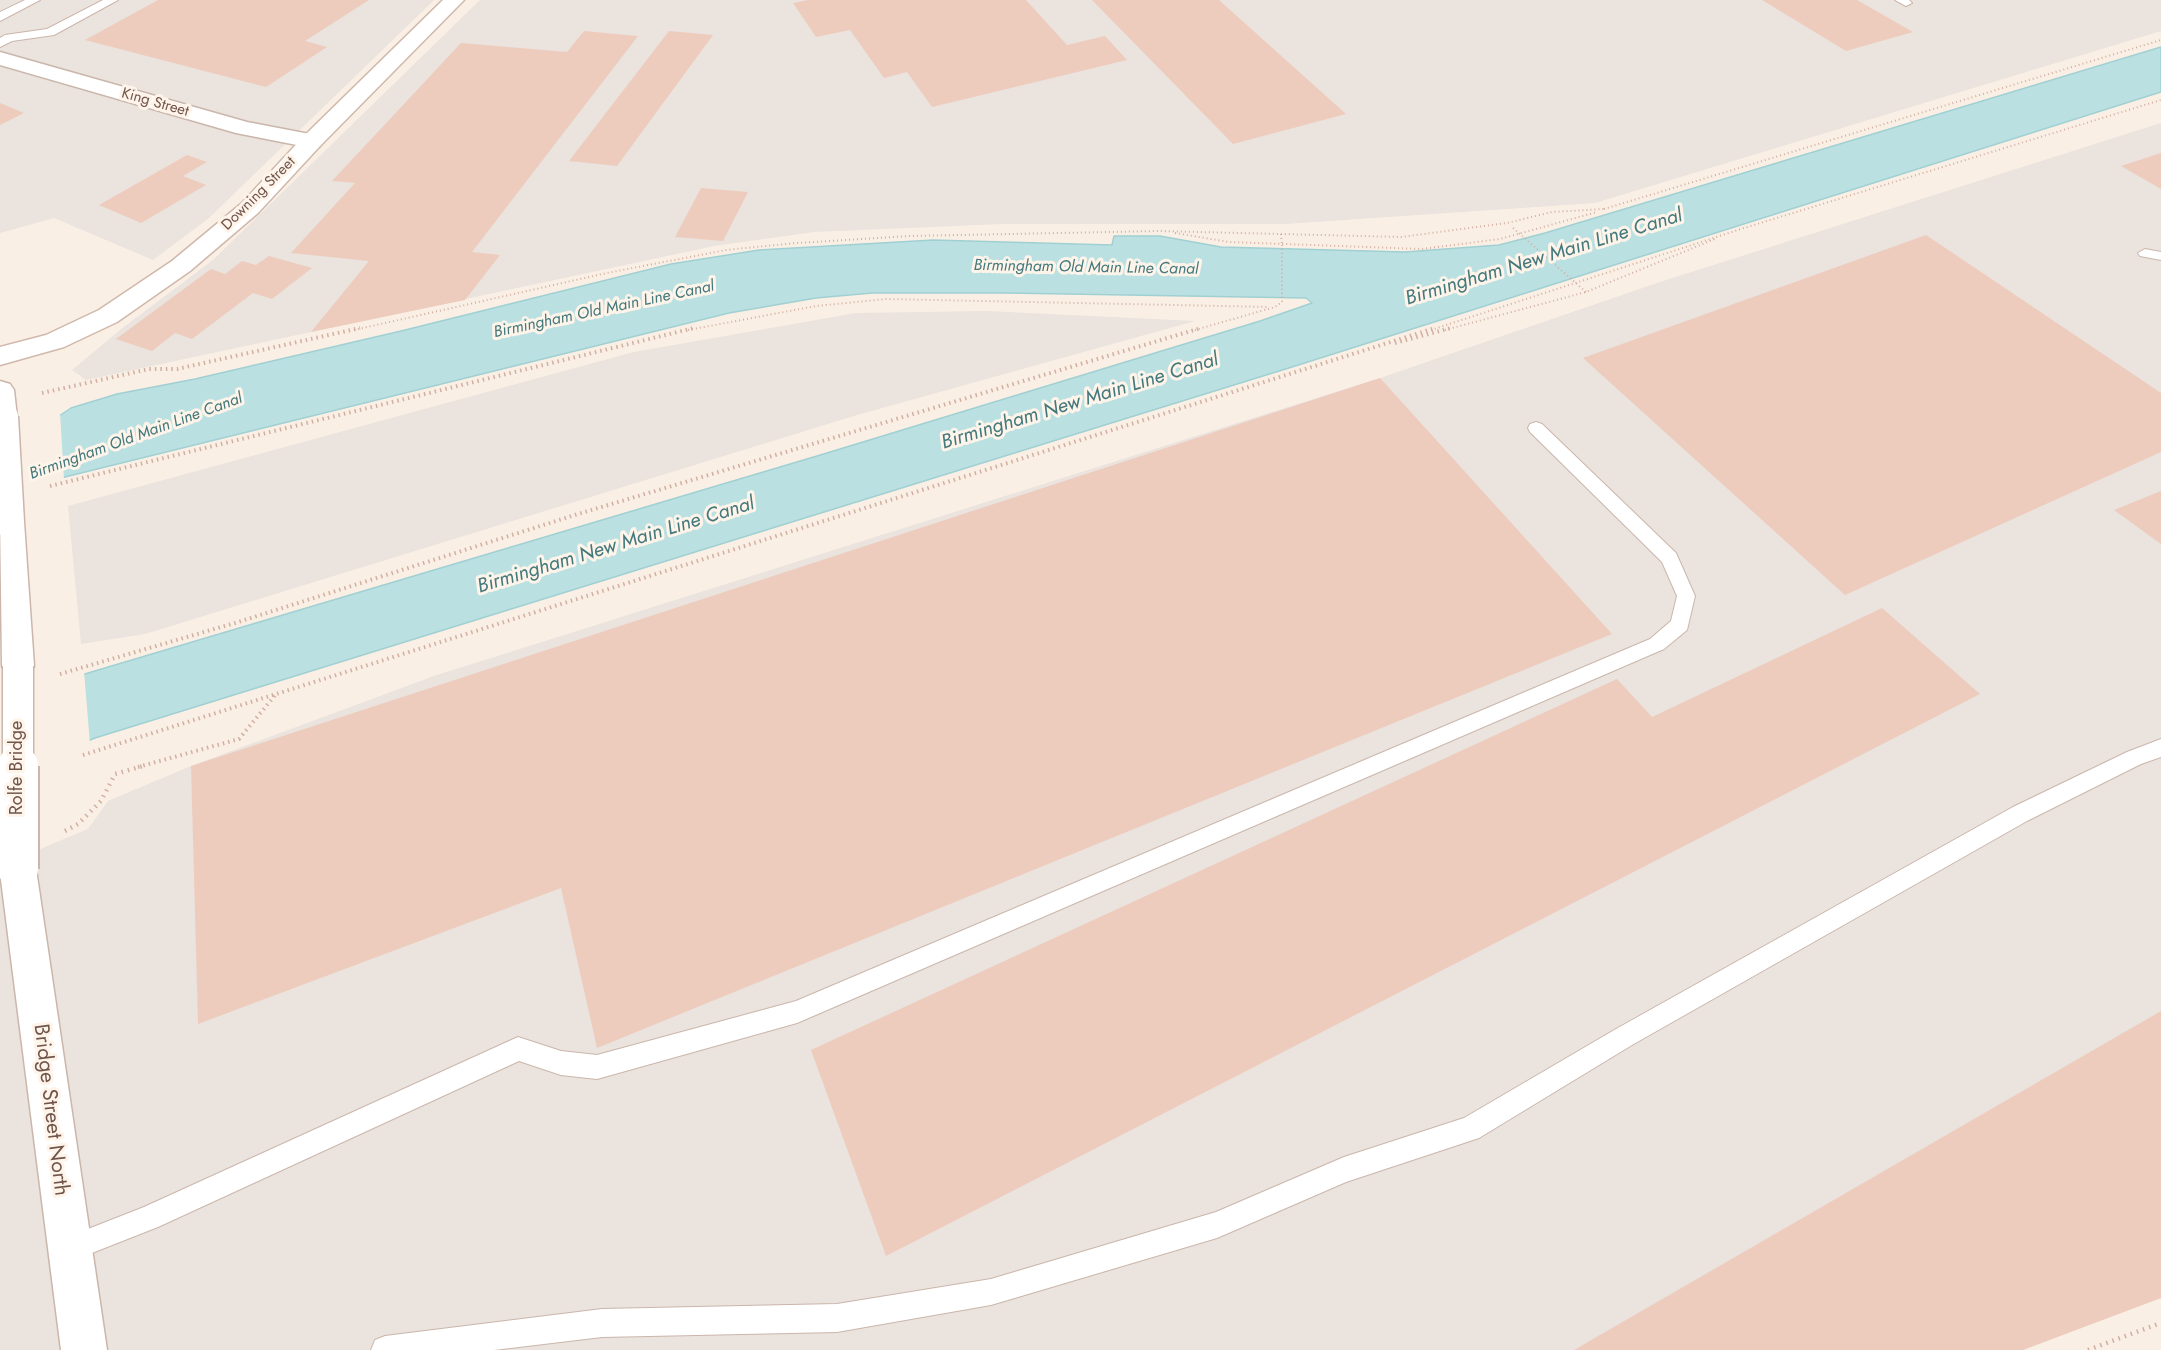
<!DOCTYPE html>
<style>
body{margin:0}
canvas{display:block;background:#faefe4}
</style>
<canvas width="2161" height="1350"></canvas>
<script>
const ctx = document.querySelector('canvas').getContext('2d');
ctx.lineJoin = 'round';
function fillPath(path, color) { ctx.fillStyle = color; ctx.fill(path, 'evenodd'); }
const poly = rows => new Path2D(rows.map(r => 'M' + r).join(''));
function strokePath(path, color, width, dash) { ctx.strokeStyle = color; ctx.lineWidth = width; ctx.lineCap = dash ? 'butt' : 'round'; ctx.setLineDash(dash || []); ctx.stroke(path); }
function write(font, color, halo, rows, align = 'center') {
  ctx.font = font + ' Jost,sans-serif'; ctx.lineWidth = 6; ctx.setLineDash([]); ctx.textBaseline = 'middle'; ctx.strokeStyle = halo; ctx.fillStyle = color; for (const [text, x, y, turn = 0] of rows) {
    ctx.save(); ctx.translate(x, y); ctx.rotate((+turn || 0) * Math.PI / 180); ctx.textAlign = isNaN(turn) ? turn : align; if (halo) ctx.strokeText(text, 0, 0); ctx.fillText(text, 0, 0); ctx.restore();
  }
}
fillPath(poly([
 [0,0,434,0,209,218,153,260,54,218,0,233],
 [480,0,2161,0,2161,31,1595,203,1285,224,1001,224,814,232,714,246,86,380,72,370,125,326,213,260],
 [2161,123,2161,1298,2023,1350,0,1350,0,866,88,829,108,801,191,766,434,676,1380,378,1660,282],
 [987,311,1195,321,857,415,145,634,81,644,68,506,634,352,856,313]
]), '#eae3de');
const water = poly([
 [2161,47,2161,92,1292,367,95,738,0,777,0,704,88,673,817,456,1260,321,1312,303,1306,298,1006,293,872,293,816,298,729,313,0,493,39,446,56,418,71,408,117,394,195,379,401,331,671,264,759,250,933,240,1112,245,1114,236,1160,236,1221,247,1405,252,1499,245,1545,233,2161,47]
]);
fillPath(water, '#bae0e2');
strokePath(water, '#a1d0d3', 1.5);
fillPath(poly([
 [60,412,64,480,0,496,0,468,37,444,53,416],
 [84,671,90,744,0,780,0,701]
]), '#faefe4');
fillPath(poly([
 [158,0,369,0,305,41,327,47,266,87,85,40],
 [808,0,1026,0,1067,45,1105,36,1127,60,932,107,907,72,884,78,850,30,816,37,793,3],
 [1092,0,1219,0,1346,114,1233,144],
 [1762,0,1857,0,1913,32,1846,51],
 [584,31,638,36,472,252,500,255,465,300,311,332,369,261,291,253,355,183,332,181,461,43,567,52],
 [669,31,713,35,617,166,569,161],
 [0,103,24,113,0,125],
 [2161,153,2161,189,2121,166],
 [187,155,207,162,183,176,206,185,141,223,99,205],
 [701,188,748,192,723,241,675,237],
 [1926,235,2161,393,2161,452,1845,595,1583,358],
 [269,256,312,268,272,299,253,293,192,339,175,333,152,351,116,339,211,269,225,274,242,261,256,265],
 [1380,378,1612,634,597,1048,561,888,198,1024,191,766],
 [2161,491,2161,544,2114,510],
 [1882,608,1980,694,886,1256,811,1050,1617,679,1652,717],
 [2161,1011,2161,1298,2023,1350,1574,1350]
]), '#eeccbd');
const lane = poly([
 [25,0,40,0,0,21,0,12,25,0],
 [103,0,118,0,54,35,12,41,0,47,0,38,5,35,47,29,103,0],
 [1895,0,1909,0,1912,3,1906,6,1895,0],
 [2145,249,2161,252,2161,260,2140,256,2138,253,2145,249],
 [1536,422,1542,424,1676,553,1695,596,1687,630,1664,649,797,1023,597,1079,561,1075,519,1061,158,1227,69,1262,60,1258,56,1249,60,1240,144,1207,518,1037,561,1051,597,1055,796,1001,1650,639,1671,621,1677,596,1662,562,1530,432,1528,428,1530,424,1536,422],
 [2161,739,2161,757,2141,764,2027,821,1632,1045,1479,1138,1346,1182,1217,1238,991,1305,837,1332,602,1337,494,1350,371,1350,375,1340,385,1336,602,1309,837,1304,991,1279,1216,1212,1344,1157,1464,1118,1616,1029,2013,807,2127,752,2161,739]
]);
const street = poly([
 [0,52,247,122,320,136,323,141,320,146,312,148,236,133,0,65,0,52],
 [0,381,10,384,14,390,17,417,13,424,3,427,0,426,0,381],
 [9,511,20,514,24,522,34,666,30,675,18,679,6,675,2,666,0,514,9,511],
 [18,852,31,857,36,869,107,1350,61,1350,0,872,5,857,18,852]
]);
const secondary = poly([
 [443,0,464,0,320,146,258,213,190,271,117,322,64,347,0,365,0,347,46,335,99,310,172,261,242,203,304,136,443,0]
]);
strokePath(lane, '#cbb6ab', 2);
strokePath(street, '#cbb6ab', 3);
strokePath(secondary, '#d0b8ab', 3);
strokePath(poly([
 [1604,209,2161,40],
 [1175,233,1229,242,1422,249,1500,239,1597,212],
 [354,330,607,273,726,250,796,243,910,236,1159,231,1401,237,1507,223,1552,212,1604,209],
 [688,330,816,306,886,299,1269,307],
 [1195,330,1275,307,1282,302,1282,245],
 [1431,330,1744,228,2161,100],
 [1445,330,1586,292,1715,239]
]), '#d2afa1', 2, [1, 3]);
strokePath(poly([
 [1395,343,1451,328],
 [42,393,149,369,177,369,360,328],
 [50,486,694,328],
 [60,674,235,623,578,514,1201,328],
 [83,755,1435,328],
 [138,767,239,739,277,693]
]), '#d2afa1', 4, [1.5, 4]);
strokePath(poly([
 [65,831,78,824,101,801,115,774,143,766],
 [2088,1350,2161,1323]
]), '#d2afa1', 4.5, [1.5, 5]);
fillPath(lane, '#fff');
fillPath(street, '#fff');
fillPath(secondary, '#fff');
const streetBridgeFar1 = poly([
 [3,417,9,522],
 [18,666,18,767]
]);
const streetBridge = poly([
 [18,766,18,869]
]);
strokePath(streetBridgeFar1, '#cbb6ab', 33, []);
strokePath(streetBridge, '#cbb6ab', 44, []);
strokePath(poly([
 [1513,228,1586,292],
 [1281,234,1282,245]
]), '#d2afa1', 2, [1, 3]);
strokePath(streetBridgeFar1, '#fff', 30);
strokePath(streetBridge, '#fff', 40);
write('15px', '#71554b', '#fef4e9', [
 ["King Street",155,103,16],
 ["Downing Street",259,194,-45]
]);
write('italic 16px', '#43787c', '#fef4e9', [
 ["Birmingham Old Main Line Canal",1086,268,1],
 ["Birmingham Old Main Line Canal",604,310,-12],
 ["Birmingham Old Main Line Canal",136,437,-20]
]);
write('18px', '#71554b', '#fef4e9', [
 ["Rolfe Bridge",18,768,-90]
]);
write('italic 20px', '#43787c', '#fef4e9', [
 ["Birmingham New Main Line Canal",1544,258,-17],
 ["Birmingham New Main Line Canal",1080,402,-17],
 ["Birmingham New Main Line Canal",616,546,-17]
]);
write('21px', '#71554b', '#fef4e9', [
 ["Bridge Street North",50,1110,83]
]);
</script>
